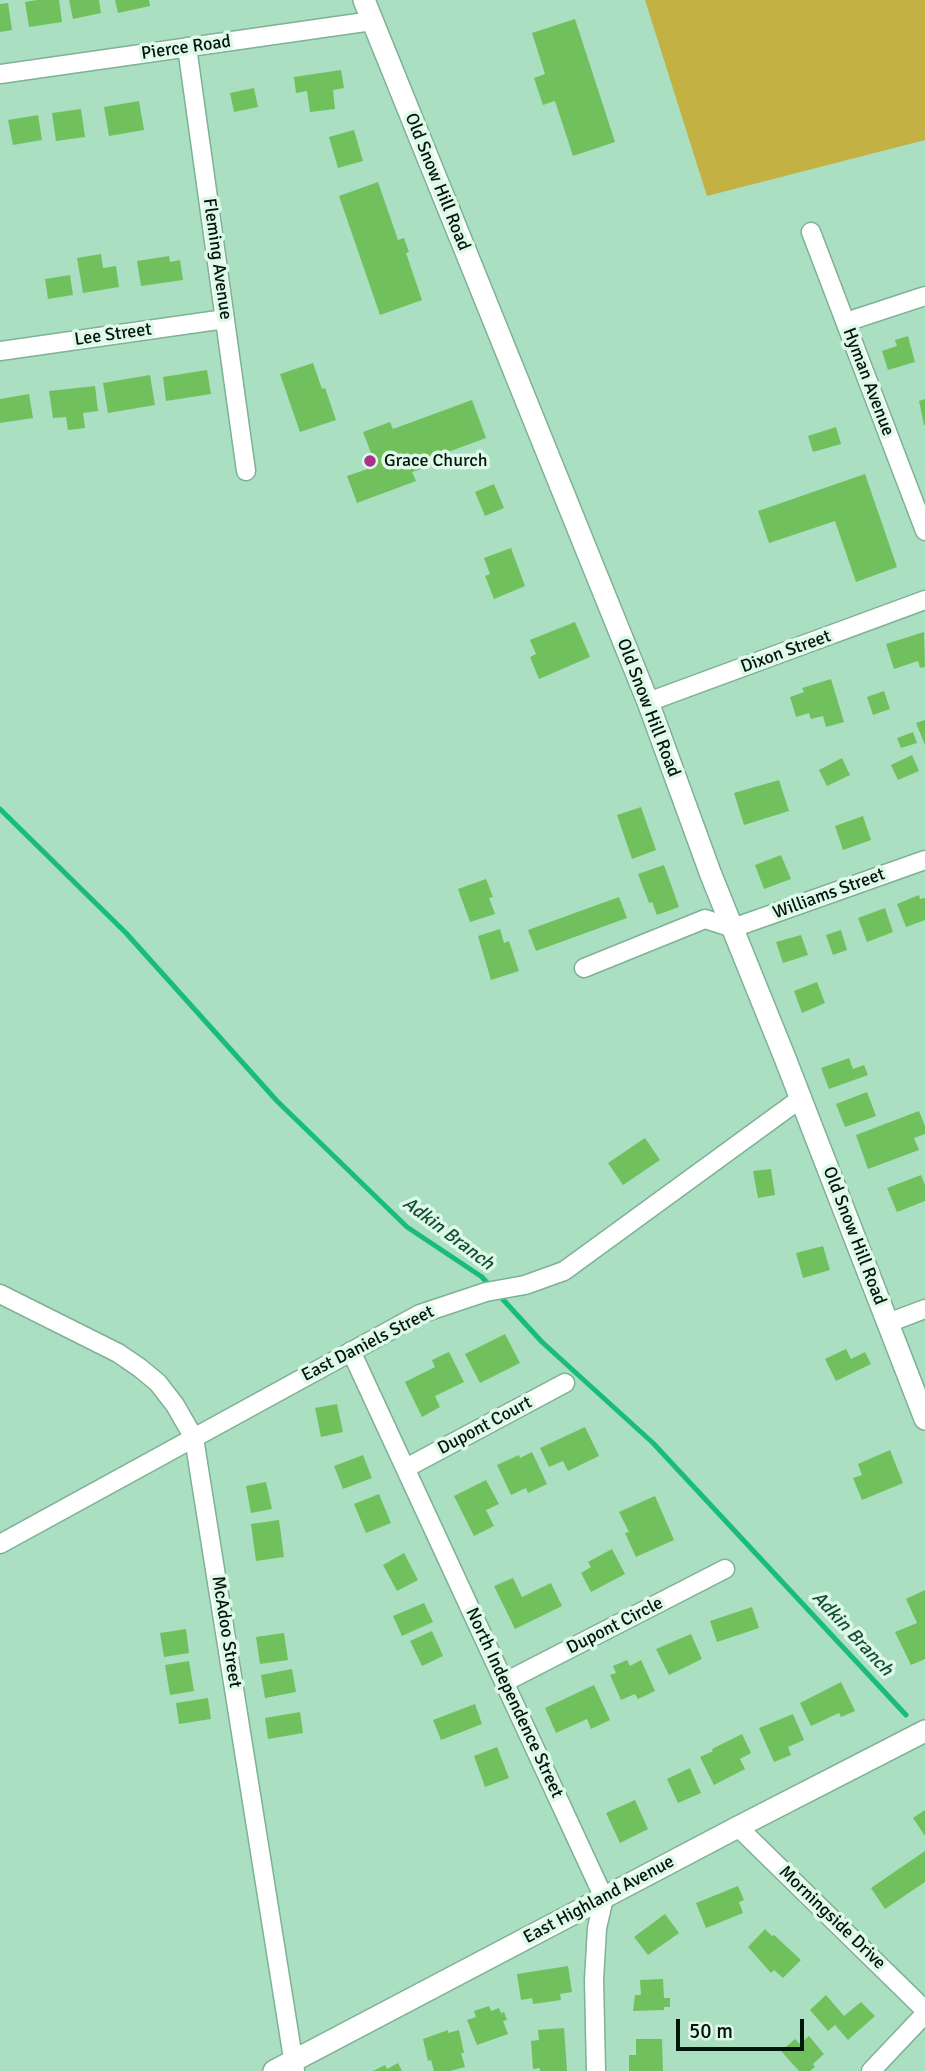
<!DOCTYPE html>
<style>
body{margin:0}
#map{position:relative;width:925px;height:2071px;overflow:hidden;background:#aadfc1;font-family:Signika,sans-serif}
canvas{display:block}
.scale{position:absolute;left:676px;top:2019px;width:128px;height:32px;box-sizing:border-box;border:4px solid #03160c;border-top:0;padding-left:9px;font-size:21px;line-height:24px;white-space:nowrap;color:#03160c;-webkit-text-stroke:5px #dff9e9;paint-order:stroke}
</style>
<div id="map">
<canvas width="925" height="2071"></canvas>
<div class="scale">50 m</div>
</div>
<script>
const ctx = document.querySelector('canvas').getContext('2d');
ctx.lineJoin = 'round';
function fillPath(path, color) { ctx.fillStyle = color; ctx.fill(path, 'evenodd'); }
const poly = rows => new Path2D(rows.map(r => 'M' + r).join(''));
function strokePath(path, color, width, dash) { ctx.strokeStyle = color; ctx.lineWidth = width; ctx.lineCap = dash ? 'butt' : 'round'; ctx.setLineDash(dash || []); ctx.stroke(path); }
function write(font, color, halo, rows, align = 'center') {
  ctx.font = font + ' Signika,sans-serif'; ctx.lineWidth = 7; ctx.setLineDash([]); ctx.textBaseline = 'middle'; ctx.strokeStyle = halo; ctx.fillStyle = color; for (const [text, x, y, turn = 0] of rows) {
    ctx.save(); ctx.translate(x, y); ctx.rotate((+turn || 0) * Math.PI / 180); ctx.textAlign = isNaN(turn) ? turn : align; if (halo) ctx.strokeText(text, 0, 0); ctx.fillText(text, 0, 0); ctx.restore();
  }
}
fillPath(poly([
 [645,0,925,0,925,140,707,196]
]), '#c3b144');
strokePath(poly([
 [0,809,126,933,277,1101,407,1227,482,1277,490,1286],
 [497,1293,542,1342,653,1443,906,1715]
]), '#1abc7d', 5);
fillPath(poly([
 [37,0,59,0,62,22,29,27,25,2],
 [69,0,99,0,101,13,73,19],
 [115,0,149,0,150,6,118,13],
 [8,3,12,30,0,32,0,4],
 [575,19,615,142,573,156,555,101,543,105,534,78,545,74,532,33],
 [341,70,344,88,333,90,335,109,310,112,307,91,296,93,294,77],
 [254,88,258,107,234,112,230,93],
 [139,101,144,130,109,136,104,107],
 [81,109,85,137,56,141,52,113],
 [38,115,42,140,13,145,8,120],
 [354,130,363,161,338,168,329,137],
 [378,182,398,240,404,238,409,252,406,253,422,300,380,315,339,196],
 [101,254,103,268,116,266,119,287,83,293,77,258],
 [169,256,170,262,180,260,183,280,141,286,137,261],
 [70,275,73,295,48,299,45,279],
 [908,336,915,362,888,370,882,351,897,346,895,340],
 [313,363,322,389,325,388,336,420,300,432,280,374],
 [207,370,211,394,166,401,163,377],
 [150,375,155,405,108,413,103,383],
 [95,386,98,411,83,413,85,428,68,430,66,417,53,418,49,391],
 [29,394,33,418,0,423,0,399],
 [925,399,925,425,924,425,919,401],
 [472,400,486,438,432,458,434,465,412,472,416,481,357,503,347,476,376,466,363,432,390,422,393,429],
 [836,427,841,444,813,452,808,436],
 [865,474,897,567,856,582,835,521,769,543,758,511],
 [494,484,504,508,485,516,475,492],
 [511,548,525,586,494,599,485,576,490,574,484,558],
 [575,622,590,657,539,679,530,657,536,654,530,640],
 [924,632,925,667,920,668,918,661,894,669,886,644],
 [831,679,844,722,826,727,823,716,811,719,809,713,796,717,790,697,804,692,802,688],
 [884,691,890,709,873,715,867,697],
 [925,720,925,745,916,723],
 [913,732,917,743,901,748,897,738],
 [912,755,919,771,898,780,891,765],
 [842,758,850,775,827,786,819,770],
 [779,780,789,811,744,825,734,793],
 [641,807,656,850,632,859,617,815],
 [863,816,871,840,843,850,835,826],
 [781,855,791,879,764,889,755,865],
 [664,865,679,907,657,915,652,902,649,903,638,874],
 [486,879,493,897,489,898,495,914,470,922,458,889],
 [919,895,920,899,925,898,925,920,906,927,897,904],
 [619,897,627,918,536,951,528,930],
 [885,908,893,932,867,942,858,918],
 [500,929,504,943,509,941,519,971,491,980,478,936],
 [841,930,847,950,833,955,826,935],
 [801,935,808,955,783,963,776,942],
 [817,982,825,1003,802,1013,794,991],
 [849,1058,853,1069,864,1065,868,1075,829,1089,821,1068],
 [867,1092,876,1116,845,1127,836,1104],
 [919,1111,925,1126,925,1134,914,1138,919,1150,868,1169,856,1135],
 [645,1138,660,1160,623,1185,608,1163],
 [771,1169,775,1195,758,1198,753,1171],
 [921,1175,925,1185,925,1201,897,1212,887,1188],
 [823,1246,830,1270,803,1278,796,1253],
 [505,1334,520,1363,480,1383,465,1354],
 [846,1349,851,1359,865,1352,871,1364,836,1381,825,1359],
 [449,1352,464,1382,435,1396,440,1407,422,1417,405,1382,435,1367,432,1360],
 [337,1404,343,1432,321,1437,315,1408],
 [585,1427,599,1456,568,1471,563,1461,549,1467,540,1448],
 [890,1450,903,1483,862,1500,853,1478,862,1475,858,1464],
 [532,1452,547,1484,528,1493,526,1488,511,1495,497,1465,519,1455,520,1458],
 [363,1455,372,1478,343,1489,334,1466],
 [486,1480,499,1504,486,1510,494,1526,474,1536,454,1496],
 [266,1482,272,1509,251,1513,246,1486],
 [379,1494,391,1523,366,1533,354,1504],
 [655,1496,674,1540,636,1557,625,1533,629,1532,619,1512],
 [279,1520,284,1557,256,1561,251,1524],
 [612,1549,625,1574,591,1592,581,1573,591,1567,588,1562],
 [404,1553,418,1580,397,1591,383,1565],
 [513,1578,522,1597,551,1583,562,1606,515,1629,494,1586],
 [925,1590,925,1659,911,1665,895,1632,917,1623,906,1599],
 [424,1603,433,1622,402,1636,393,1616],
 [752,1607,759,1628,717,1642,710,1621],
 [186,1629,189,1653,164,1657,160,1633],
 [432,1631,443,1656,422,1666,410,1641],
 [284,1633,288,1660,260,1664,256,1637],
 [691,1634,702,1659,669,1675,656,1649],
 [627,1660,630,1666,641,1660,655,1691,638,1699,635,1694,621,1700,610,1675,616,1673,613,1666],
 [189,1661,194,1691,170,1695,165,1665],
 [292,1669,296,1692,265,1698,261,1675],
 [841,1682,855,1711,841,1717,839,1713,811,1726,800,1703],
 [594,1685,610,1720,591,1729,587,1719,556,1733,545,1708],
 [208,1698,211,1719,179,1724,176,1703],
 [475,1704,482,1724,441,1740,433,1720],
 [300,1712,303,1733,268,1739,265,1718],
 [793,1714,804,1740,788,1747,791,1755,774,1762,759,1728],
 [742,1734,751,1753,740,1759,745,1769,714,1785,700,1757,713,1751,712,1749],
 [497,1747,509,1778,485,1787,474,1756],
 [690,1768,701,1793,678,1803,667,1779],
 [635,1800,648,1829,620,1843,606,1813],
 [925,1810,925,1836,913,1818],
 [925,1851,925,1882,885,1909,871,1888],
 [738,1886,744,1900,739,1902,743,1913,706,1928,696,1903],
 [665,1914,679,1933,648,1955,634,1937],
 [765,1929,772,1936,774,1935,801,1960,783,1978,774,1970,771,1973,748,1947],
 [568,1966,572,1992,560,1994,561,2000,533,2004,532,1998,521,2000,517,1974],
 [663,1979,664,1998,670,1998,670,2007,664,2007,664,2010,633,2011,635,1995,641,1995,640,1980],
 [826,1995,844,2016,861,2002,875,2016,848,2040,835,2025,828,2031,810,2010],
 [489,2006,491,2011,499,2008,501,2013,504,2012,507,2020,503,2021,508,2034,477,2045,467,2020,476,2017,474,2011],
 [564,2028,567,2071,540,2071,540,2068,533,2069,531,2041,539,2040,538,2030],
 [448,2030,448,2033,459,2030,464,2053,461,2053,465,2067,450,2071,434,2071,431,2060,428,2061,423,2039],
 [809,2036,824,2054,813,2064,815,2067,810,2071,799,2071,781,2051,795,2039,800,2044],
 [636,2039,662,2039,663,2071,629,2071,629,2055,636,2055],
 [398,2063,402,2071,373,2071,385,2065,387,2069]
]), '#71c05e');
const minor = poly([
 [187,47,246,471],
 [0,74,372,21],
 [811,232,925,531],
 [846,322,925,296],
 [0,351,225,319],
 [648,702,925,600],
 [584,968,705,919,733,928,925,860],
 [0,1294,118,1353,140,1368,158,1383,175,1405,194,1438,295,2071],
 [888,1323,925,1309],
 [351,1351,604,1898,597,1928,594,1980,596,2071],
 [406,1468,565,1383],
 [0,1544,420,1314,486,1292,525,1285,564,1271,800,1099],
 [505,1682,725,1569],
 [738,1827,925,2010],
 [871,2071,925,2014]
]);
const tertiary = poly([
 [364,0,648,702,711,875,785,1058,925,1419],
 [274,2071,738,1827,925,1731]
]);
strokePath(minor, '#7eb195', 21);
strokePath(tertiary, '#7eb195', 24);
strokePath(minor, '#fff', 18);
strokePath(tertiary, '#fff', 21);
for (const [x, y, r, color] of [
 [370,461,7,"#a8328a"]
]) { const dot = new Path2D(); dot.arc(x, y, r, 0, 2 * Math.PI); ctx.fillStyle = color; ctx.fill(dot); strokePath(dot, '#dff9e9', 2.5); }
write('18px', '#03160c', '#dff9e9', [
 ["Pierce Road",186,48,-8],
 ["Old Snow Hill Road",437,182,68],
 ["Fleming Avenue",217,259,82],
 ["Lee Street",113,335,-8],
 ["Hyman Avenue",868,382,69],
 ["Dixon Street",786,652,-20],
 ["Old Snow Hill Road",648,708,69],
 ["Williams Street",829,894,-20],
 ["Old Snow Hill Road",854,1236,69],
 ["East Daniels Street",368,1344,-27],
 ["Dupont Court",485,1426,-28],
 ["Dupont Circle",615,1626,-27],
 ["McAdoo Street",226,1632,81],
 ["North Independence Street",514,1703,65],
 ["East Highland Avenue",599,1900,-28],
 ["Morningside Drive",832,1918,44]
]);
write('18px', '#03160c', '#dff9e9', [
 ["Grace Church",384,461]
], 'left');
write('italic 19px', '#164f35', '#dff9e9', [
 ["Adkin Branch",448,1234,37],
 ["Adkin Branch",852,1634,47]
]);
</script>
